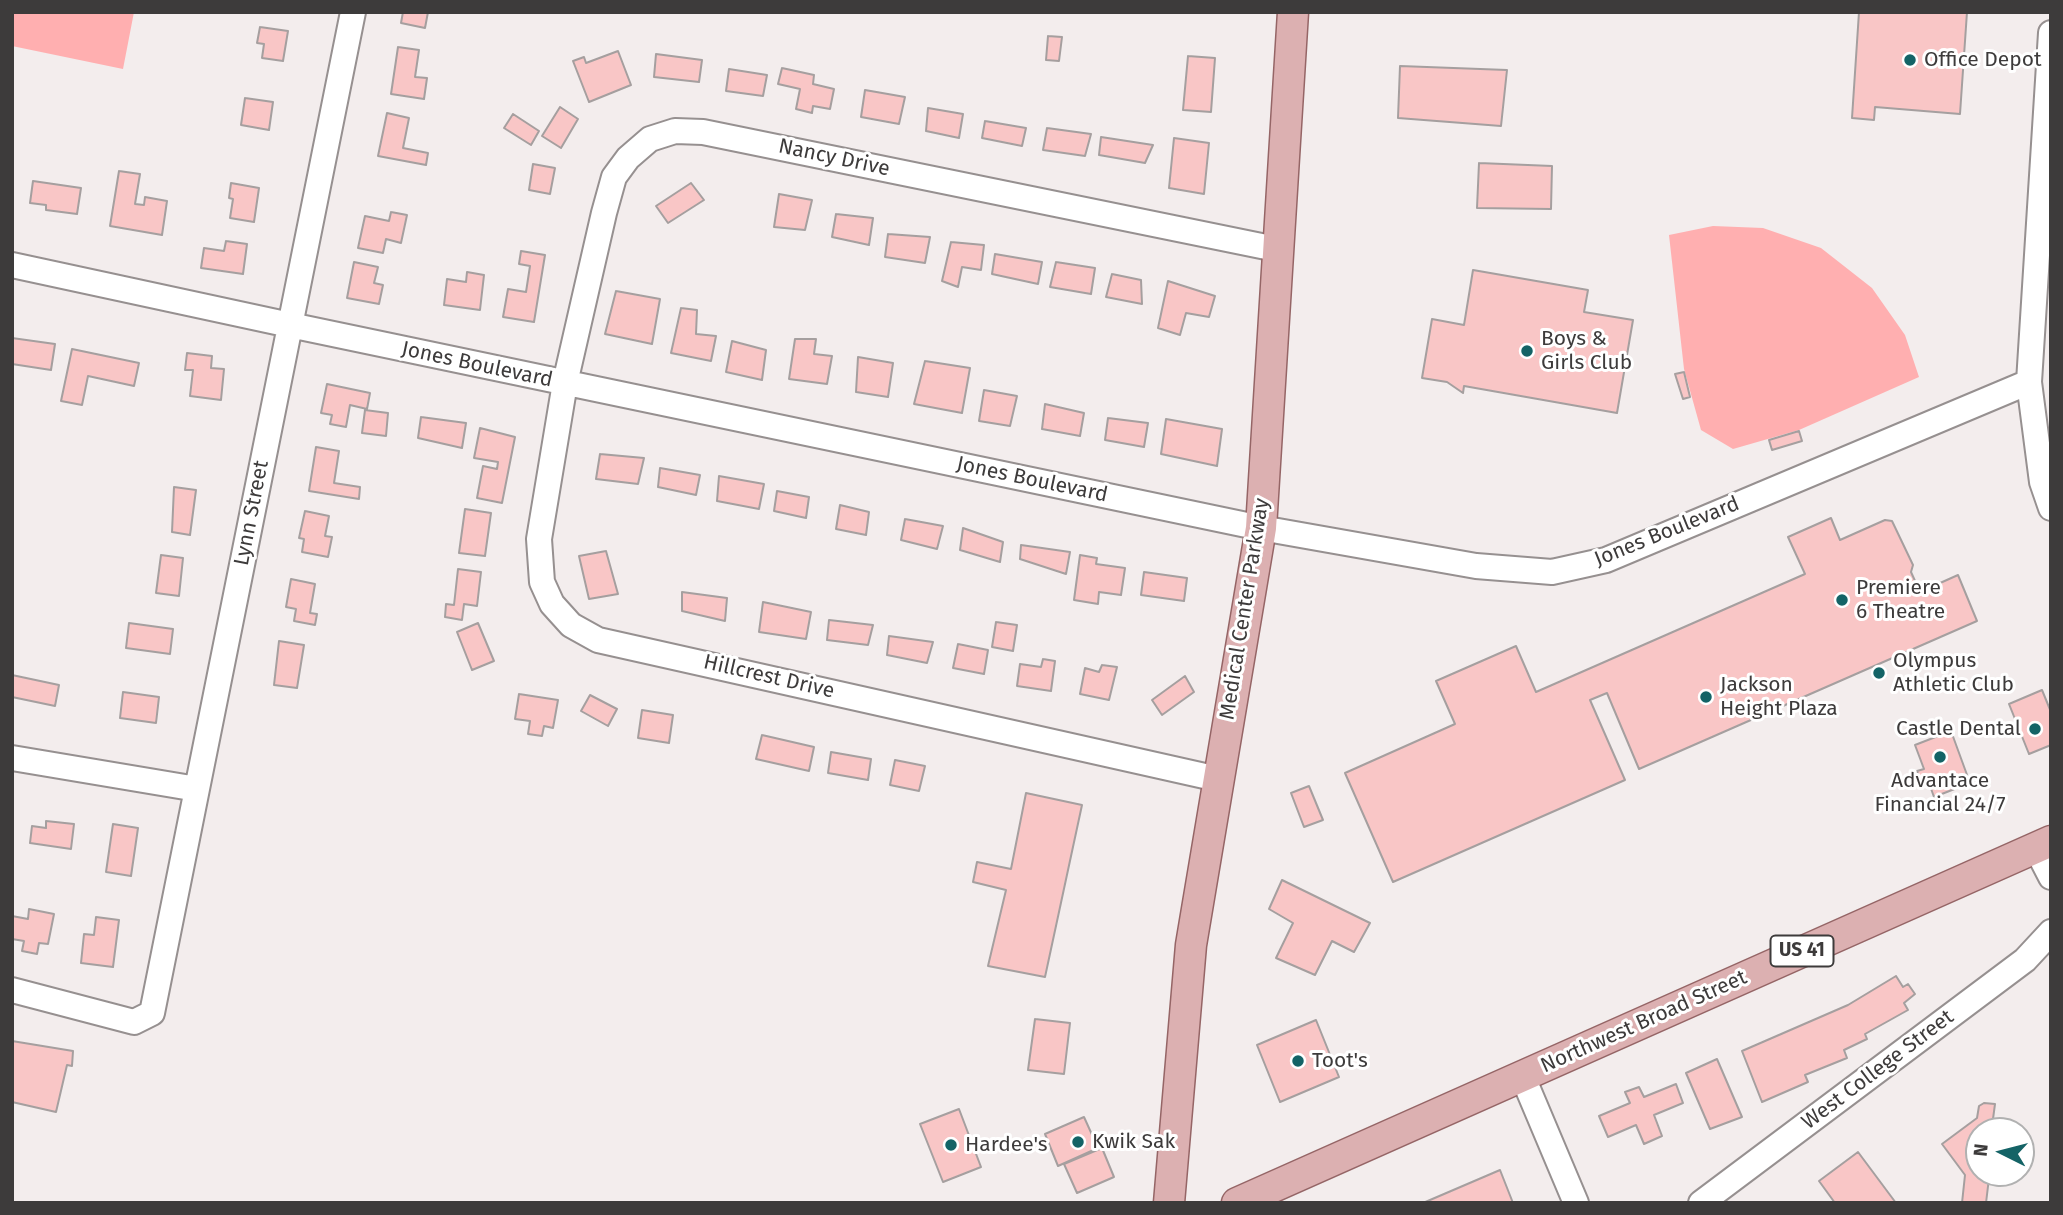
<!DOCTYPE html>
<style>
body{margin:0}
#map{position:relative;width:2063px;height:1215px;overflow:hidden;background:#f3eded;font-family:"Fira Sans",sans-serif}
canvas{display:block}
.frame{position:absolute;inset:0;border:14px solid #3d3b3b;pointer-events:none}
.north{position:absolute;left:1965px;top:1117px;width:70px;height:70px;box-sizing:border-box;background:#fff;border:2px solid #b1b1b1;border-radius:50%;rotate:276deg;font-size:19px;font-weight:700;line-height:28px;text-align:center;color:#3d3b3b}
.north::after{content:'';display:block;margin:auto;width:24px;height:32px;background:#146366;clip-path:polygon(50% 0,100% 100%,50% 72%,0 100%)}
</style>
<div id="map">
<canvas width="2063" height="1215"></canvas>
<div class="frame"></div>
<div class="north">N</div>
</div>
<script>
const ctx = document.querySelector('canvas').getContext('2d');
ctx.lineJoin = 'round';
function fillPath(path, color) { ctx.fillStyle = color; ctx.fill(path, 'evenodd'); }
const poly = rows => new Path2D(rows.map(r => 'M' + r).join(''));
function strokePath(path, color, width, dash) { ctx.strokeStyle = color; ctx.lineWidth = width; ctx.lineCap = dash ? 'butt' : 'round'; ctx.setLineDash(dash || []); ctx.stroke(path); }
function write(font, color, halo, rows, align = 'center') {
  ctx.font = font + ' "Fira Sans",sans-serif'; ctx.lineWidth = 6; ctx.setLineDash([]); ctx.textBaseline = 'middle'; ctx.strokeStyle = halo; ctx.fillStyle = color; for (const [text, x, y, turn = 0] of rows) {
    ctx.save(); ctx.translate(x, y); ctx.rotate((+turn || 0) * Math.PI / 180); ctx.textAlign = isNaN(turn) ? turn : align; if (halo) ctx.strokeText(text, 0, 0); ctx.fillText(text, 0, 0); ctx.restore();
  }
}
fillPath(poly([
 [12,12,134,12,123,69,12,46],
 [1713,226,1763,228,1821,248,1872,288,1905,335,1919,377,1799,430,1733,449,1701,430,1684,369,1669,235]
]), '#ffafb0');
const building = poly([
 [403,12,428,12,425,28,401,23,403,12],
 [1859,12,1967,12,1960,114,1875,107,1874,120,1852,118,1859,12],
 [260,27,288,31,283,61,262,58,264,44,257,43,260,27],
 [1048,36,1062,37,1059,61,1046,60,1048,36],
 [398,47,419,50,415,77,427,78,424,99,391,94,398,47],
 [618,51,631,85,589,102,573,61,584,57,586,63,618,51],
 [656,54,702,60,699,82,654,77,656,54],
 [1188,56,1215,58,1211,112,1183,110,1188,56],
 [1400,66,1507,70,1501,126,1398,118,1400,66],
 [782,68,814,75,813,84,834,89,830,109,813,106,812,113,796,109,800,89,778,84,782,68],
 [729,69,767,75,763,96,726,91,729,69],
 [865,90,905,97,899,124,861,117,865,90],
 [245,98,273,102,269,130,241,125,245,98],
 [560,107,578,119,561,148,542,136,560,107],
 [928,108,963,114,959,138,926,131,928,108],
 [387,113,409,118,403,148,428,153,426,165,378,156,387,113],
 [513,114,539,131,531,145,504,128,513,114],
 [985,121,1026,128,1022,146,982,138,985,121],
 [1047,128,1091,134,1085,156,1043,150,1047,128],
 [1101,137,1153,145,1145,163,1099,155,1101,137],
 [1174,138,1209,143,1204,194,1169,188,1174,138],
 [1479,163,1552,166,1551,209,1477,208,1479,163],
 [533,164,555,168,550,194,529,190,533,164],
 [119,171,140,174,135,204,144,205,145,197,167,201,162,235,110,226,119,171],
 [33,181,81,188,77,214,46,210,46,205,30,203,33,181],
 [231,183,259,188,254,222,230,218,233,199,229,198,231,183],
 [691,183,704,200,668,223,656,206,691,183],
 [779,194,812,200,805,230,774,227,779,194],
 [391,212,407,215,401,243,386,239,383,253,358,248,365,216,389,221,391,212],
 [836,214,873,218,869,245,832,237,836,214],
 [888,234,930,237,925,263,885,257,888,234],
 [226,241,247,244,243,274,201,268,204,248,224,251,226,241],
 [951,242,984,245,981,270,962,267,958,287,942,281,951,242],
 [521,251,545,255,534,322,503,317,508,289,526,292,530,266,519,264,521,251],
 [995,254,1042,262,1038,284,992,274,995,254],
 [354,262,378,267,374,283,383,285,379,304,347,298,354,262],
 [1056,262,1095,268,1091,294,1050,287,1056,262],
 [1473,270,1588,290,1584,312,1633,320,1617,413,1464,386,1463,393,1447,382,1422,378,1432,319,1464,325,1473,270],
 [467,272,484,275,480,310,444,305,447,279,466,282,467,272],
 [1112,274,1141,280,1142,304,1106,297,1112,274],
 [1168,281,1215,296,1209,317,1186,313,1180,335,1158,328,1168,281],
 [616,291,660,299,652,344,605,334,616,291],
 [681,308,697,310,696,334,716,336,711,361,671,353,681,308],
 [12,338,55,344,51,370,12,364,12,338],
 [795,339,816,339,814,354,832,356,827,384,789,379,795,339],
 [732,341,766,350,762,380,726,372,732,341],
 [72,349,139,363,134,386,88,376,82,405,61,401,72,349],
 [187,353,212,356,211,368,224,369,221,400,190,396,193,370,185,370,187,353],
 [858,357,893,363,888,397,856,392,858,357],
 [925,361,970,368,962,413,914,404,925,361],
 [1684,372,1690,397,1683,399,1675,374,1684,372],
 [327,384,370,393,367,409,350,405,346,427,330,424,332,415,321,413,327,384],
 [984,390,1017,396,1010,426,979,421,984,390],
 [1045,404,1084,413,1080,436,1042,429,1045,404],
 [365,410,388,413,386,436,362,433,365,410],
 [421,417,466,423,462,448,418,438,421,417],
 [1108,418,1148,423,1144,447,1105,440,1108,418],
 [1166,419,1222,429,1217,466,1161,454,1166,419],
 [480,428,515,437,502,503,477,498,483,466,497,469,498,462,474,458,480,428],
 [1799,431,1802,441,1772,450,1769,440,1799,431],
 [316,447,339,451,334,483,360,487,359,499,309,491,316,447],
 [600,454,644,458,638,484,596,479,600,454],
 [660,468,700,475,696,495,658,487,660,468],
 [719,476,764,484,759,509,717,501,719,476],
 [174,487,196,490,190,535,172,532,174,487],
 [777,491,809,497,806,518,774,511,777,491],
 [840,505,869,512,866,535,836,529,840,505],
 [465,509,491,513,485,556,459,553,465,509],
 [305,511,329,516,325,536,332,537,328,557,302,552,304,539,299,538,305,511],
 [1831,518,1840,540,1885,520,1892,521,1913,565,1911,572,1920,592,1958,575,1977,621,1639,769,1607,693,1590,700,1625,780,1393,882,1345,773,1455,724,1436,681,1516,646,1536,692,1805,574,1788,537,1831,518],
 [905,519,943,526,937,549,901,540,905,519],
 [963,528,1003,542,1000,562,960,550,963,528],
 [1021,545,1070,552,1066,574,1020,559,1021,545],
 [606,551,618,594,589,599,579,556,606,551],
 [161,555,183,558,179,596,156,593,161,555],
 [1080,555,1097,558,1096,564,1125,568,1121,595,1099,592,1098,604,1074,600,1080,555],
 [458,569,481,572,477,606,464,604,462,620,445,617,446,604,454,605,458,569],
 [1144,572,1187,578,1184,601,1141,595,1144,572],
 [291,579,315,584,310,613,317,614,315,625,294,621,296,609,286,607,291,579],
 [682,592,727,598,725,621,682,611,682,592],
 [763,602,811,612,806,639,759,632,763,602],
 [829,620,873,625,868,645,827,640,829,620],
 [996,622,1017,625,1013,651,992,647,996,622],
 [129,623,173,629,170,654,126,648,129,623],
 [478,623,494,661,472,670,457,632,478,623],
 [889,636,933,642,927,663,887,655,889,636],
 [279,641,304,645,297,688,274,685,279,641],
 [958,644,988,650,984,674,953,668,958,644],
 [1043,659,1055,661,1051,691,1017,686,1020,664,1041,667,1043,659],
 [1102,665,1117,667,1109,700,1080,694,1085,668,1099,672,1102,665],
 [12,675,59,685,55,706,12,697,12,675],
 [1185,676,1194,692,1162,715,1152,700,1185,676],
 [2042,690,2051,712,2051,745,2029,754,2009,704,2042,690],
 [123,692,159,697,156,723,120,718,123,692],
 [519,694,558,700,553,728,544,726,542,736,528,734,530,721,515,719,519,694],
 [590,695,617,709,608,726,581,711,590,695],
 [642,710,673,715,669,743,638,738,642,710],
 [1951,731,1970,783,1934,797,1929,783,1922,786,1917,771,1924,769,1915,745,1951,731],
 [762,735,814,747,809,771,756,759,762,735],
 [831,752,871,759,868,780,828,773,831,752],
 [895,760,925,766,919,791,890,785,895,760],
 [1309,786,1323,820,1304,827,1291,793,1309,786],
 [1026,793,1082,805,1045,977,988,966,1006,890,973,882,977,862,1011,869,1026,793],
 [46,821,74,824,71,849,30,843,32,826,46,828,46,821],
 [113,824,138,828,131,876,106,872,113,824],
 [1282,880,1370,923,1354,952,1332,941,1315,975,1276,958,1293,923,1269,909,1282,880],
 [29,909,54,914,48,944,39,943,37,954,22,951,24,941,12,939,12,916,28,919,29,909],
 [96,917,119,920,113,967,81,963,84,934,94,935,96,917],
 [1896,976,1903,987,1908,984,1915,994,1904,1003,1908,1010,1865,1034,1867,1039,1844,1050,1847,1058,1805,1075,1808,1082,1762,1102,1742,1051,1848,1005,1896,976],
 [1035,1019,1070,1023,1064,1074,1028,1070,1035,1019],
 [1316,1020,1339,1077,1280,1102,1257,1045,1316,1020],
 [12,1041,73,1051,72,1066,67,1065,56,1112,12,1102,12,1041],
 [1717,1059,1742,1117,1710,1129,1686,1073,1717,1059],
 [1676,1084,1683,1103,1654,1115,1662,1136,1644,1144,1636,1125,1608,1137,1599,1116,1630,1103,1625,1092,1639,1087,1644,1097,1676,1084],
 [1984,1103,1995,1104,1993,1119,2002,1131,1979,1131,1979,1173,1995,1173,1989,1178,1986,1203,1962,1203,1965,1175,1942,1144,1977,1118,1979,1106,1984,1103],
 [959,1109,981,1167,943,1182,920,1124,959,1109],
 [1084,1117,1098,1148,1058,1166,1045,1134,1084,1117],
 [1102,1148,1114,1177,1077,1193,1064,1164,1102,1148],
 [1858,1152,1896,1203,1835,1203,1819,1181,1858,1152],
 [1500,1170,1513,1203,1423,1203,1500,1170]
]);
fillPath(building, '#f9c6c6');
strokePath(building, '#a59f9f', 2);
const minor = poly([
 [2051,33,2029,382,2042,482,2051,508],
 [12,265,290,325,1261,528,1476,566,1552,572,1606,560,2029,382],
 [12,758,197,789],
 [1218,779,598,640,571,625,552,604,542,582,539,539,565,383,604,213,614,177,628,158,650,139,675,131,703,132,1276,249],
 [2036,848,2051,877],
 [12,990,134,1022,152,1013,353,12],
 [1522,1075,1576,1203],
 [1701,1203,2025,960,2051,932]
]);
const major = poly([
 [1169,1203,1191,945,1261,528,1293,12],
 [1237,1203,2051,841]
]);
strokePath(minor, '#969090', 28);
strokePath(major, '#956566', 33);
strokePath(minor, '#fff', 24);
strokePath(major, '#dcb0b1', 30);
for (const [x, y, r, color] of [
 [1910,60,7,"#146366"],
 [1527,351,7,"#146366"],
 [1842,600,7,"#146366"],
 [1879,673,7,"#146366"],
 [1706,697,7,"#146366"],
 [2035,729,7,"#146366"],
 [1940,757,7,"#146366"],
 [1298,1061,7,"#146366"],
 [1078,1142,7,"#146366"],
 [951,1145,7,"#146366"]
]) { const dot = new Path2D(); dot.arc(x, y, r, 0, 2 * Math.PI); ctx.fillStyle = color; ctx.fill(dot); strokePath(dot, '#fff', 2.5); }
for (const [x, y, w] of [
 [1802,951,63]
]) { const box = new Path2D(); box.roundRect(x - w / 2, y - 15.5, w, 31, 5); ctx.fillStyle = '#fff'; ctx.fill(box); strokePath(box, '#3d3b3b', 2); }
write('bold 19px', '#3d3b3b', null, [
 ["US 41",1802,951]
]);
write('21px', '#3d3b3b', '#fff', [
 ["Office Depot",1924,60],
 ["Boys &",1541,339],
 ["Girls Club",1541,363],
 ["Premiere",1856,588],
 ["6 Theatre",1856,612],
 ["Olympus",1893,661],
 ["Athletic Club",1893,685],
 ["Jackson",1720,685],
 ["Height Plaza",1720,709],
 ["Castle Dental",2021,729,"right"],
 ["Advantace",1940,781,"center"],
 ["Financial 24/7",1940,805,"center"],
 ["Toot's",1312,1061],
 ["Kwik Sak",1092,1142],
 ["Hardee's",965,1145]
], 'left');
write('21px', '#3d3b3b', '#fff', [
 ["Nancy Drive",834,158,12],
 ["Jones Boulevard",477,365,12],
 ["Jones Boulevard",1032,480,12],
 ["Lynn Street",252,513,-79],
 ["Jones Boulevard",1667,532,-22],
 ["Medical Center Parkway",1245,609,-81],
 ["Hillcrest Drive",769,677,13],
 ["Northwest Broad Street",1644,1022,-24],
 ["West College Street",1878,1070,-37]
]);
</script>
